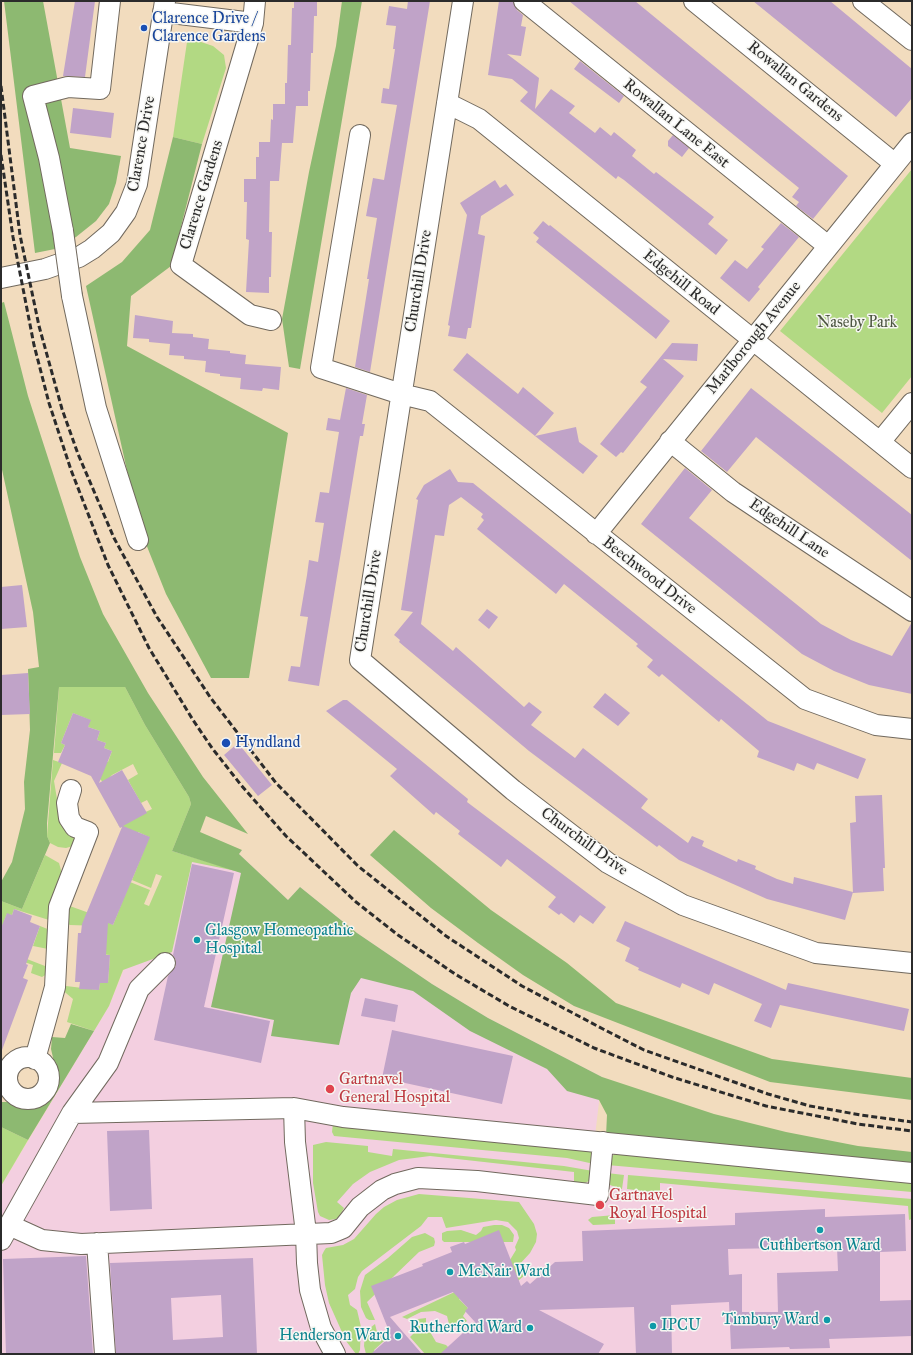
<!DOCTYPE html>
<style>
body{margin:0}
#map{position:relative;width:913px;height:1355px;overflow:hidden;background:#f2dcbe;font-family:"IM FELL Great Primer",serif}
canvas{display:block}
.frame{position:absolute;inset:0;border:2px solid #2b2b2b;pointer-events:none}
</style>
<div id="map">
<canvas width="913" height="1355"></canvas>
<div class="frame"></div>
</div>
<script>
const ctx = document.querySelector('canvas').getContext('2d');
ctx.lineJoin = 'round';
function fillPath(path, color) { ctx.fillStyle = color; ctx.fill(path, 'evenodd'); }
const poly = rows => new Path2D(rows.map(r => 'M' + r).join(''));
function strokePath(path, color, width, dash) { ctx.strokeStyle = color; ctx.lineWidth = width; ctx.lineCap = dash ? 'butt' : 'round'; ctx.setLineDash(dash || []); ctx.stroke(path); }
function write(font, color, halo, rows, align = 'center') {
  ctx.font = font + ' "IM FELL Great Primer",serif'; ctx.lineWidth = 3; ctx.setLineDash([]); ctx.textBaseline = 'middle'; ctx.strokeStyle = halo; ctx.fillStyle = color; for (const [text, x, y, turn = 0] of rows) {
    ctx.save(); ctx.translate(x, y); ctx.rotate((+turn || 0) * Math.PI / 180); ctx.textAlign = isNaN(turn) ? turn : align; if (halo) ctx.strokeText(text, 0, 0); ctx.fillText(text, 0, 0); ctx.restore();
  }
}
fillPath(poly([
 [242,850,239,854,288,900,300,887,357,933,432,984,488,1018,602,1077,595,1136,912,1165,912,1354,1,1354,1,1186,109,1006,172,851]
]), '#f3cfe0');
fillPath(poly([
 [198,41,213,46,224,55,226,68,202,144,173,137,187,42],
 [912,169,912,376,882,413,780,331],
 [59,687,125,687,145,725,189,797,191,804,172,851,241,872,192,862,172,952,123,970,109,1006,94,1031,67,1022,73,999,60,988,66,986,99,990,100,983,108,983,110,955,101,954,101,926,70,925,64,922,67,905,92,914,113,925,130,882,150,890,144,904,149,906,162,876,156,874,151,888,132,880,149,837,138,832,137,835,118,825,152,809,147,800,141,803,128,780,138,774,133,764,112,775,104,784,101,780,98,778,105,761,108,762,112,751,104,748,106,743,97,740,100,731,88,727,90,720,73,713,61,743,65,745,61,753,54,753],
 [53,760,62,763,54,781,57,799,80,834,73,846,66,848,58,847,50,843,47,836],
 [45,855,59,863,61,870,61,878,49,920,14,909,12,915,7,914,4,921,4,934,1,933,1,901,22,909],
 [40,926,50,930,48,949,33,946],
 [1,942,4,943,1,949,45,966,48,969,47,974,42,977,31,973,33,965,1,954],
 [333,1123,589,1150,593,1154,594,1164,567,1158,334,1136,332,1132],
 [1,1127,28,1140,1,1186],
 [326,1142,368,1146,368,1152,392,1156,393,1149,564,1166,593,1171,591,1180,581,1185,574,1184,574,1172,430,1156,399,1160,370,1172,353,1184,337,1202,344,1208,339,1217,336,1219,329,1220,320,1216,318,1212,313,1183,313,1145],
 [617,1152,912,1178,912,1192,607,1165,609,1159],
 [607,1173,624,1175,622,1189,618,1188,610,1185],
 [628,1175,912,1199,912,1219,909,1220,908,1206,660,1183,660,1193,627,1189],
 [419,1194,519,1202,534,1224,537,1234,536,1242,530,1253,518,1266,525,1275,513,1285,493,1288,516,1250,515,1247,519,1238,517,1231,508,1222,496,1220,446,1228,442,1217,428,1217,421,1226,362,1271,358,1277,355,1289,348,1295,350,1305,357,1310,361,1327,360,1350,358,1354,356,1354,346,1341,329,1303,325,1285,322,1255,324,1251,326,1248,343,1245,354,1239,376,1214,384,1207,397,1200],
 [615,1215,615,1224,593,1225,588,1220,592,1217],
 [494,1225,502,1225,509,1228,514,1235,513,1242,444,1242,442,1240,442,1233,447,1231,461,1230,476,1235,481,1231,483,1227],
 [425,1233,434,1238,435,1242,434,1246,419,1252,367,1302,375,1320,369,1320,366,1318,361,1307,360,1291,365,1275,388,1258,412,1237],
 [465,1287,468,1291,459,1299,468,1308,463,1316,467,1321,464,1323,449,1324,447,1316,435,1311,421,1312,407,1319,402,1317],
 [426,1318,426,1325,436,1342,446,1345,449,1348,442,1354,425,1354,410,1337,415,1332,412,1324,418,1319],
 [375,1324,377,1332,384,1341,374,1350,377,1354,366,1354,364,1346,365,1332]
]), '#b2d983');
fillPath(poly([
 [4,1,43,1,70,148,121,156,116,183,109,204,96,221,76,237,55,249,35,253],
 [342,1,362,1,300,369,289,367,282,319,309,172,336,46],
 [173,137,202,144,171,266,131,296,127,346,288,433,249,678,211,678,166,594,140,529,86,286,122,262,150,230],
 [4,302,28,396,80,557,103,614,148,693,203,777,248,834,206,816,200,832,242,850,239,854,288,900,300,887,357,933,432,984,488,1018,602,1077,714,1114,786,1132,858,1146,912,1152,912,1165,606,1136,607,1115,599,1100,567,1091,547,1069,470,1031,413,991,361,978,351,993,339,1045,271,1036,274,1020,211,1007,241,873,172,851,191,804,189,797,145,725,125,687,59,687,47,823,47,836,50,843,22,909,1,901,1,882,12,862,25,809,24,782,30,730,28,669,39,667,33,612,1,465,1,303],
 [394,830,491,910,567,963,616,1003,772,1059,912,1078,912,1100,770,1082,574,1006,523,975,478,943,431,908,370,855],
 [71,1024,94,1031,28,1140,1,1127,1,1102,8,1102,21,1107,30,1108,41,1105,50,1097,55,1089,58,1079,51,1049,52,1037,65,1038]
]), '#8db971');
fillPath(poly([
 [75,1,95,1,85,77,63,76],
 [294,1,317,1,317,16,314,16,313,53,311,53,310,91,308,91,308,106,296,106,293,143,282,143,279,181,270,181,269,232,272,232,271,277,269,277,269,293,246,292,249,240,246,239,247,202,244,202,244,179,256,179,256,157,259,157,259,142,270,142,271,119,273,120,273,104,285,104,285,83,287,83,288,45,291,45,292,8,294,8],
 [408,1,430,1,370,372,355,367,369,279,367,279,377,218,366,216,373,178,384,180,397,105,381,103,383,88,389,89,395,49,393,49,396,26,386,25,389,6,407,9],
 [499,1,513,1,517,10,523,15,521,26,526,27,521,56,507,54,539,78,535,109,551,89,575,106,569,113,595,133,600,127,611,136,614,132,636,150,632,156,654,174,656,172,714,217,708,224,728,240,716,255,624,180,618,176,616,179,520,101,528,92,512,79,488,75],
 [569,1,635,1,848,176,813,219,796,206,799,202,792,197,799,188],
 [753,1,830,1,912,69,912,98,896,117],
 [580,61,624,96,619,103,574,69],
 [73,108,114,113,111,138,70,133],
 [673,135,689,148,682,157,668,146,668,141],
 [495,180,500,188,506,184,514,195,481,216,478,234,485,236,471,328,468,328,466,339,448,336,450,326,448,325,467,215,460,203],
 [543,221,549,226,550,225,670,321,656,339,536,242,539,238,533,233],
 [781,223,799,237,758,287,760,289,749,302,720,278,735,260,747,269,764,249,761,247],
 [135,315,173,321,172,333,193,334,193,337,209,339,208,349,230,351,230,353,246,355,245,364,281,367,279,390,263,388,262,391,240,389,241,378,220,376,220,374,205,372,206,361,184,359,184,356,169,355,170,344,149,342,149,339,133,338],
 [672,343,698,344,697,361,663,359,684,376,623,453,621,452,616,457,600,444,647,387,640,382],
 [467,353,518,394,523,387,554,413,535,436,453,370],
 [346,388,367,395,362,424,365,424,363,436,360,436,319,686,288,681,291,666,300,667,308,617,300,616,307,575,309,560,318,562,324,523,315,522,320,492,329,493,339,432,326,430,328,418,340,420],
 [751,388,912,515,912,561,756,437,727,472,701,451],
 [576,427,579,442,598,456,583,474,535,436],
 [685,468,712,490,689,518,821,624,851,640,892,656,912,622,912,694,869,685,834,671,802,654,641,524],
 [450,469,458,482,473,483,768,721,866,759,858,779,817,763,814,770,797,763,794,771,757,757,759,751,721,719,719,722,662,674,659,677,647,667,653,660,636,646,638,644,564,584,556,594,477,529,484,520,481,517,483,514,461,497,449,505,444,536,435,535,421,624,453,651,456,647,524,707,529,702,542,712,531,725,575,758,583,748,648,799,641,808,688,843,692,836,704,841,702,846,737,862,738,859,756,866,755,869,777,879,793,884,794,877,853,892,845,920,767,899,679,860,659,845,657,847,529,751,399,642,400,640,394,635,413,612,401,610,418,500,416,499,424,485],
 [22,585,27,627,1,629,1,587],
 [487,609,498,617,489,629,478,620],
 [28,673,30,714,1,715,1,675],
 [605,693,630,713,618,726,593,707],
 [343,700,347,700,468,799,467,802,606,907,593,924,580,915,574,923,561,913,559,915,548,907,556,897,507,859,501,867,458,834,460,831,436,812,434,815,390,776,397,769,326,711],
 [73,713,91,720,88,727,100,731,97,740,106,743,104,748,112,751,99,783,122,770,147,813,123,826,150,837,113,925,108,923,106,955,110,955,108,983,100,983,99,990,79,989,80,982,75,982,78,933,81,933,82,924,122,827,120,828,91,776,58,762,65,745,61,743],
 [238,743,272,785,258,796,224,755],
 [882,795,885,868,883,868,884,891,853,893,850,823,856,822,855,796],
 [192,864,234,873,204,1007,270,1021,261,1063,154,1040,168,976,176,966,176,960,173,955],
 [14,909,32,916,30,922,40,926,26,964,28,965,23,978,28,980,2,1050,1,928,7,913,12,915],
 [625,921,786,990,788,983,909,1009,904,1031,780,1005,771,1028,754,1021,762,1004,714,983,709,995,682,983,680,988,638,970,639,968,625,961,630,948,616,941],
 [365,998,398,1005,395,1022,361,1016],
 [392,1030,513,1056,502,1104,382,1078],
 [149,1130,152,1209,110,1211,107,1131],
 [825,1209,825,1217,905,1214,906,1251,880,1252,880,1301,912,1300,912,1336,829,1339,830,1348,790,1349,789,1347,731,1349,729,1302,671,1305,672,1354,636,1354,634,1307,539,1310,604,1344,598,1354,440,1354,475,1322,465,1311,468,1308,453,1292,390,1317,422,1354,371,1354,391,1336,371,1286,423,1266,422,1264,452,1252,450,1247,464,1242,465,1244,499,1230,521,1286,527,1281,530,1284,555,1262,583,1261,582,1231,735,1225,735,1213],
 [837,1247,838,1271,777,1273,778,1312,742,1312,742,1274,729,1275,728,1249],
 [86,1256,93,1354,6,1354,3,1259],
 [253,1258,257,1354,116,1354,110,1263],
 [221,1295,223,1337,173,1340,171,1298]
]), '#c0a3c8');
const minor = poly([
 [255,1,253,23,181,265,250,315,271,320],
 [463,1,360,660,513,790,608,863,683,905,816,953,912,963],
 [524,1,828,246],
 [694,1,895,164],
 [863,1,912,40],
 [163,12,253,23],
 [447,103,479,119,912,468],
 [360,135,321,368,401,394,430,401,805,699,876,725,912,729],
 [63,231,49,158,33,96,68,87,100,89,110,1],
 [1,278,45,269,79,257,92,249,111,233,126,212,137,184,165,1],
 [72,296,96,408,138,540],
 [670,441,733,492,912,611],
 [880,442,912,403],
 [596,534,912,143],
 '7 1078a21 21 0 1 1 42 0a21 21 0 1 1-42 0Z',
 [35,1059,55,987,59,907,88,832,75,827,69,818,67,803,71,790],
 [294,1108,295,1142,306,1233,307,1263,310,1290,321,1328,335,1354],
 [72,1113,108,1063,139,989,165,963],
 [9,1225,42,1240,81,1244,331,1233,343,1228,360,1207,382,1190,395,1184,418,1178,477,1181,598,1195,603,1142],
 [1,1240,72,1113,294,1108,343,1117,912,1173],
 [97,1243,105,1354]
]);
strokePath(minor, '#71695e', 22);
strokePath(minor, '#fff', 20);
strokePath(poly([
 [1,86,20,235,39,326,62,409,78,454,114,538,157,617,210,697,276,783,358,866,446,936,522,986,603,1029,644,1050,768,1094,810,1106,861,1115,912,1122],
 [1,155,13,237,34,345,49,403,71,470,108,565,149,648,193,720,212,748,241,785,286,836,356,902,398,935,455,974,509,1006,594,1048,672,1077,766,1106,858,1124,912,1131]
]), '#2b2b2b', 3, [6, 3]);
const minorBridge = poly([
 [63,231,72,296]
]);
strokePath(minorBridge, '#71695e', 22, []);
strokePath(minorBridge, '#fff', 20);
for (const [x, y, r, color] of [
 [144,28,4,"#1a4fb4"],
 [226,743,5,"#1a4fb4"],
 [197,940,4,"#0f9aa8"],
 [330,1089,5,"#e0444e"],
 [600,1205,5,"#e0444e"],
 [820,1230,4,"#0f9aa8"],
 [450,1272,4,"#0f9aa8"],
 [827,1320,4,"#0f9aa8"],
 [653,1326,4,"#0f9aa8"],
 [530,1328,4,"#0f9aa8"],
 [398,1336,4,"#0f9aa8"]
]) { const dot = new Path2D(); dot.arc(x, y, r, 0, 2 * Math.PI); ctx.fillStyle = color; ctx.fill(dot); strokePath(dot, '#f6f6f2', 1.5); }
write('16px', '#164399', '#f6f6f2', [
 ["Clarence Drive /",152,19],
 ["Clarence Gardens",152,37],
 ["Hyndland",235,743]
], 'left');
write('16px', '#2b2b2b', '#f6f6f2', [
 ["Rowallan Gardens",795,82,39],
 ["Rowallan Lane East",676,124,39],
 ["Clarence Drive",142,144,-80],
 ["Clarence Gardens",202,195,-73],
 ["Churchill Drive",419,281,-81],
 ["Edgehill Road",681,283,39],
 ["Marlborough Avenue",754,338,-51],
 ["Edgehill Lane",789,529,34],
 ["Beechwood Drive",649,576,38],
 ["Churchill Drive",369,601,-81],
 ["Churchill Drive",584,842,36]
]);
write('16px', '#4d5641', '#f6f6f2', [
 ["Naseby Park",857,323]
]);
write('16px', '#0d838f', '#f6f6f2', [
 ["Glasgow Homeopathic",205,931],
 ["Hospital",205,949],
 ["Cuthbertson Ward",820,1246,"center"],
 ["McNair Ward",458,1272],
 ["Timbury Ward",819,1320,"right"],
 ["IPCU",661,1326],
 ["Rutherford Ward",522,1328,"right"],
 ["Henderson Ward",390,1336,"right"]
], 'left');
write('16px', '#be3a42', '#f6f6f2', [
 ["Gartnavel",339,1080],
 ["General Hospital",339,1098],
 ["Gartnavel",609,1196],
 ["Royal Hospital",609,1214]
], 'left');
</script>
